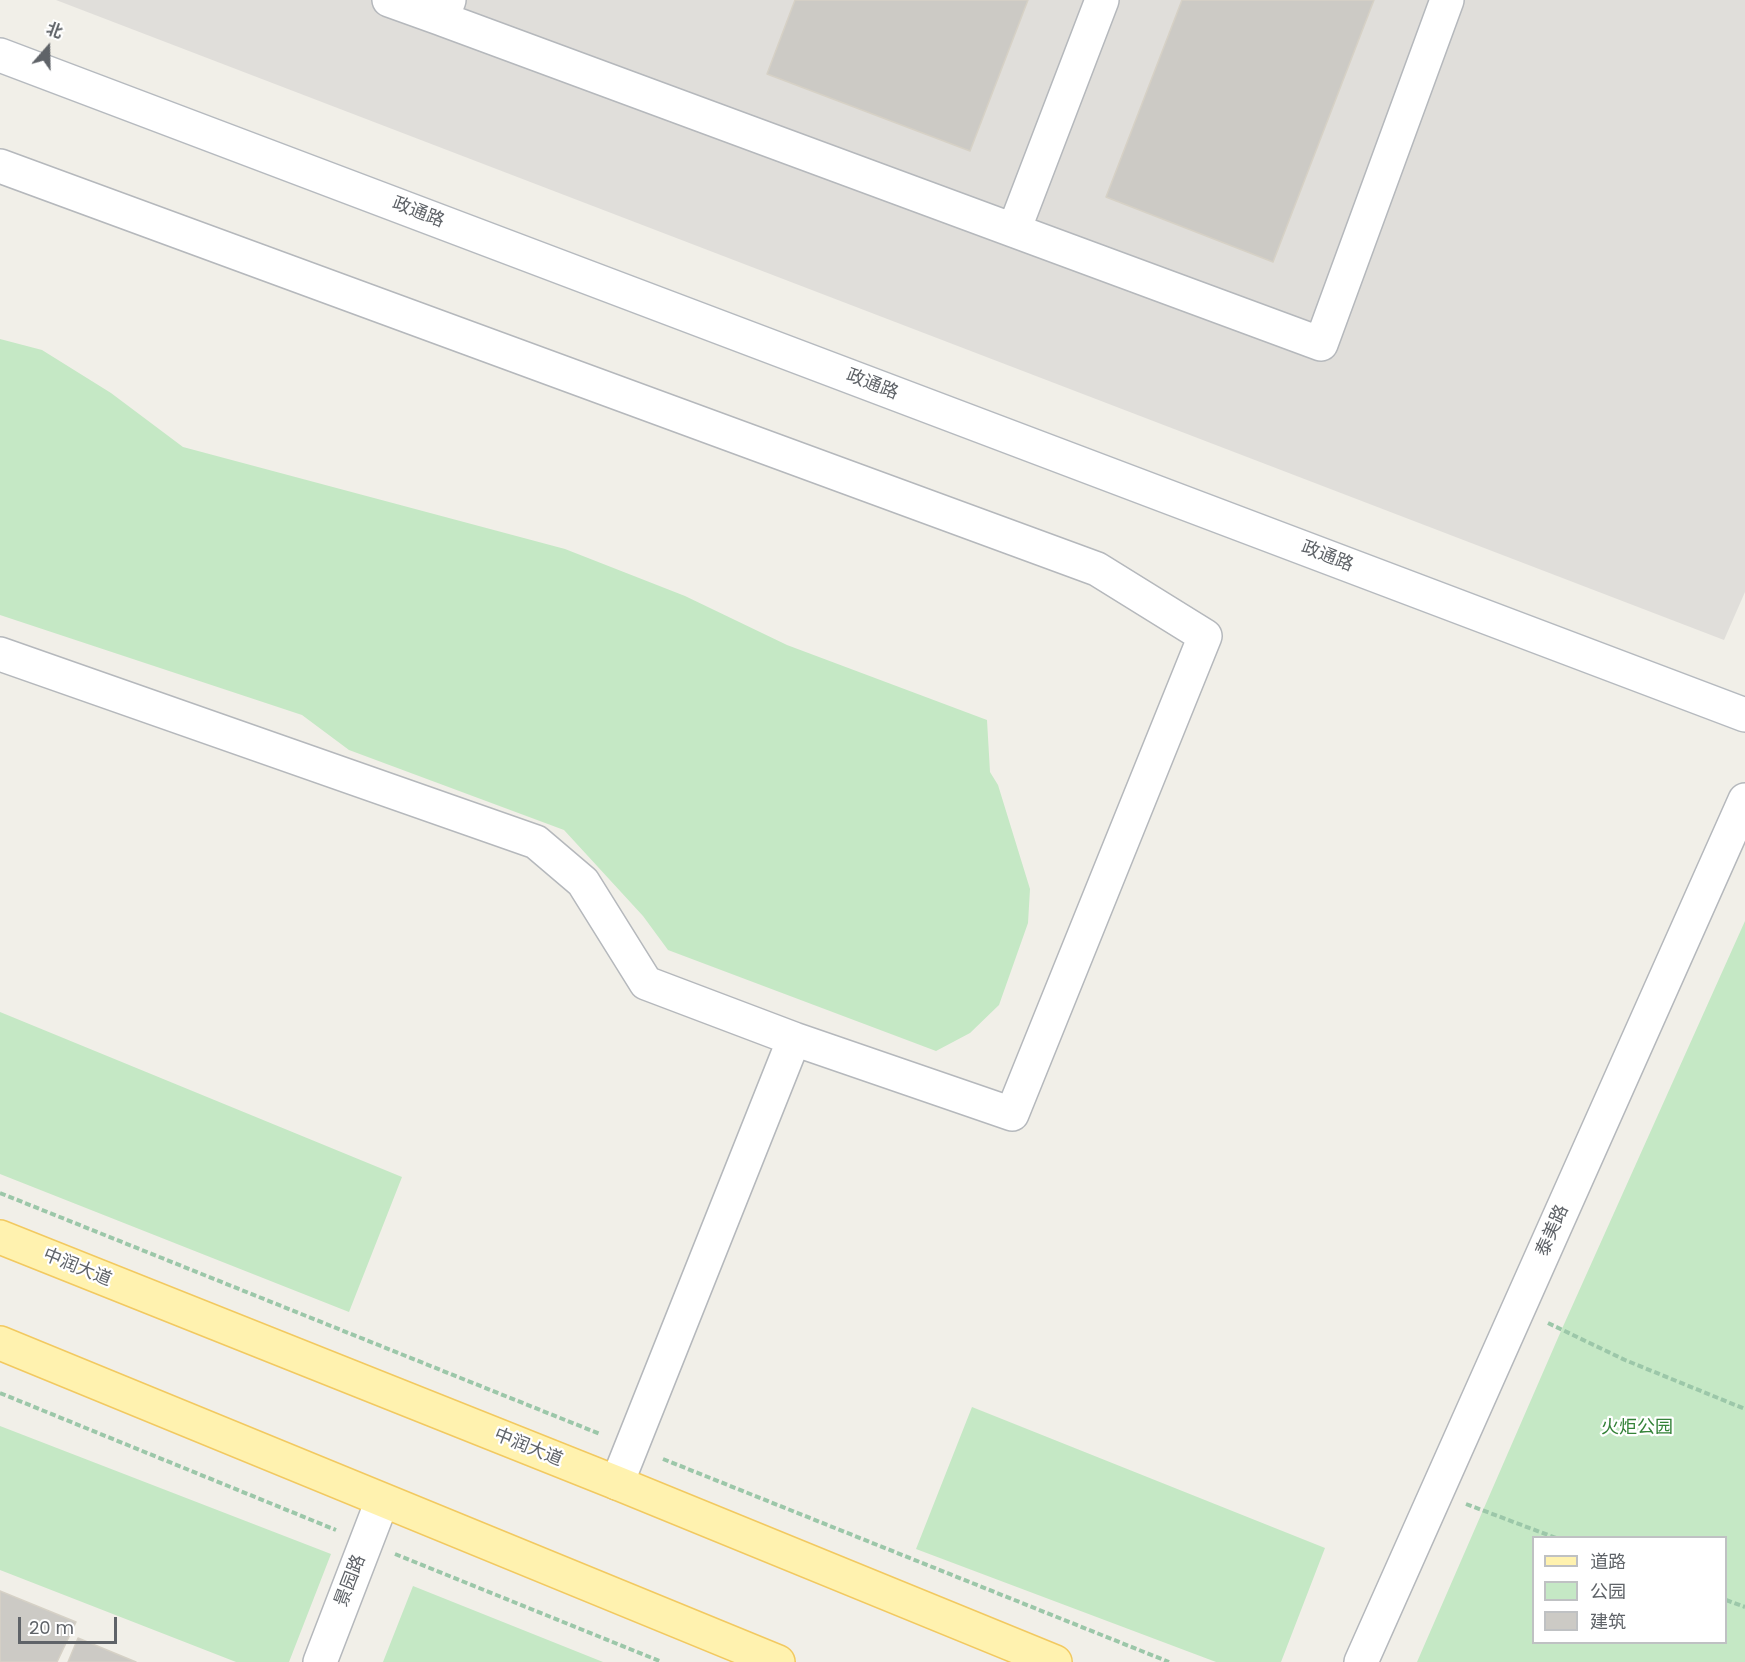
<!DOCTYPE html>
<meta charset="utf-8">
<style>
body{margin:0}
#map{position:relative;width:1745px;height:1662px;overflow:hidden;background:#f1efe8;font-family:Poppins,"Noto Sans SC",sans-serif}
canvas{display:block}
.legend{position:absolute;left:1532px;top:1536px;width:195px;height:108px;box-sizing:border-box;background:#fff;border:2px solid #bfc1c3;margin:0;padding:8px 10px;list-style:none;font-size:18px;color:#5f6368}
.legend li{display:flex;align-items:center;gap:12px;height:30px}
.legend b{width:30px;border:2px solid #bfc1c3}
.north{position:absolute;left:18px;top:18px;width:60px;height:60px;-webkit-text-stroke:4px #fff;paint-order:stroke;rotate:20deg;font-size:16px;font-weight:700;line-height:24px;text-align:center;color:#5f6368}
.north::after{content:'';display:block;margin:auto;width:21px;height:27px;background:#5f6368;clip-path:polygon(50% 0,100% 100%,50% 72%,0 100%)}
.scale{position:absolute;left:18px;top:1617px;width:99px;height:27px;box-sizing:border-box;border:3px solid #5f6368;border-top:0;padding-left:8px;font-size:18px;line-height:21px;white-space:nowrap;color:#5f6368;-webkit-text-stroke:4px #fff;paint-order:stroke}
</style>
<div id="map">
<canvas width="1745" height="1662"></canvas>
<ul class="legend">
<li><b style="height:8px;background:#fff2af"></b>道路</li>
<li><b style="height:16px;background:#c5e8c5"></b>公园</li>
<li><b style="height:16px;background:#cccac5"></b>建筑</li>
</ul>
<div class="north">北</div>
<div class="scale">20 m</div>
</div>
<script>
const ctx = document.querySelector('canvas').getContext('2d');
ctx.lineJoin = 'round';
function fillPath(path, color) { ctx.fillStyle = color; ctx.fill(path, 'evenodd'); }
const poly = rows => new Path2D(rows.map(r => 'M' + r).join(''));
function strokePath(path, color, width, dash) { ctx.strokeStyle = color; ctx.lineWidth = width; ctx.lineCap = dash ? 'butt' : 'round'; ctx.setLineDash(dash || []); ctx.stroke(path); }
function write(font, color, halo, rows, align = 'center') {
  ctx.font = font + ' Poppins,"Noto Sans SC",sans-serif'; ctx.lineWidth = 4.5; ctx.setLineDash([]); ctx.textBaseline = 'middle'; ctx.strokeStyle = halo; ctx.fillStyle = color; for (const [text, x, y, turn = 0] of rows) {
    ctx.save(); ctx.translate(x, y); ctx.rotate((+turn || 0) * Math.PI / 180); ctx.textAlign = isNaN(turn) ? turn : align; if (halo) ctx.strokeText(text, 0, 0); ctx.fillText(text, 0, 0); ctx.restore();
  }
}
fillPath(poly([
 [56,0,1745,0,1745,592,1724,640]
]), '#e0deda');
fillPath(poly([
 [0,339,42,350,111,393,183,447,565,549,685,596,787,645,987,720,990,772,998,785,1030,889,1028,923,999,1005,970,1033,936,1051,668,950,643,916,564,830,349,750,302,715,0,615],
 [1745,921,1745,1662,1417,1662,1561,1331],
 [1534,1538,1726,1538,1726,1642,1534,1642],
 [0,1012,402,1177,349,1312,0,1174],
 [972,1407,1325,1548,1281,1662,1216,1662,916,1549],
 [0,1426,331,1554,289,1662,236,1662,0,1570],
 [413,1586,603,1662,383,1662]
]), '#c5e8c5');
const building = poly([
 [795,0,1028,0,970,151,767,74,795,0],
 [1182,0,1374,0,1273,262,1106,197,1182,0],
 [0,1591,76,1622,57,1662,0,1662,0,1591],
 [78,1638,136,1662,68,1662,78,1638]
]);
fillPath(building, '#cccac5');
strokePath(building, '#d6d1c6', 1.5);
const street = poly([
 [389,0,442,19,449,0],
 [442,19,1321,344,1447,0],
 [0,166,1097,569,1205,636,1012,1114,794,1039,617,1483],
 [1014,230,1102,0],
 [0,654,536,842,583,882,646,983,794,1039],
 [320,1662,382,1501],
 [1361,1662,1745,800]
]);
const secondary = poly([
 [0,55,1745,715]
]);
const primary = poly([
 [0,1237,617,1483,1055,1662],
 [0,1343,778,1662]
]);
strokePath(street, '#b5b8bc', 36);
strokePath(secondary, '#b6babf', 36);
strokePath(primary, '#f2c960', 36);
strokePath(poly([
 [0,1193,600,1434],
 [1548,1323,1625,1360,1745,1409],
 [0,1393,336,1530],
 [663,1459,1169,1662],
 [1466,1504,1556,1538],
 [395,1554,662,1662],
 [1726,1600,1745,1607]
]), '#9cc7a9', 4, [6, 3]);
strokePath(street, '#fff', 33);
strokePath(secondary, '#fff', 33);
strokePath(primary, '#fff2af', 33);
write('18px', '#5f6368', '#fff', [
 ["政通路",418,213,21],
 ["政通路",872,385,21],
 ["政通路",1327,557,21],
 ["泰美路",1553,1231,-66],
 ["中润大道",77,1268,22],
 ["中润大道",528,1448,22],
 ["景园路",351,1581,-69]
]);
write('18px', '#348238', '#fff', [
 ["火炬公园",1637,1428]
]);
</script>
